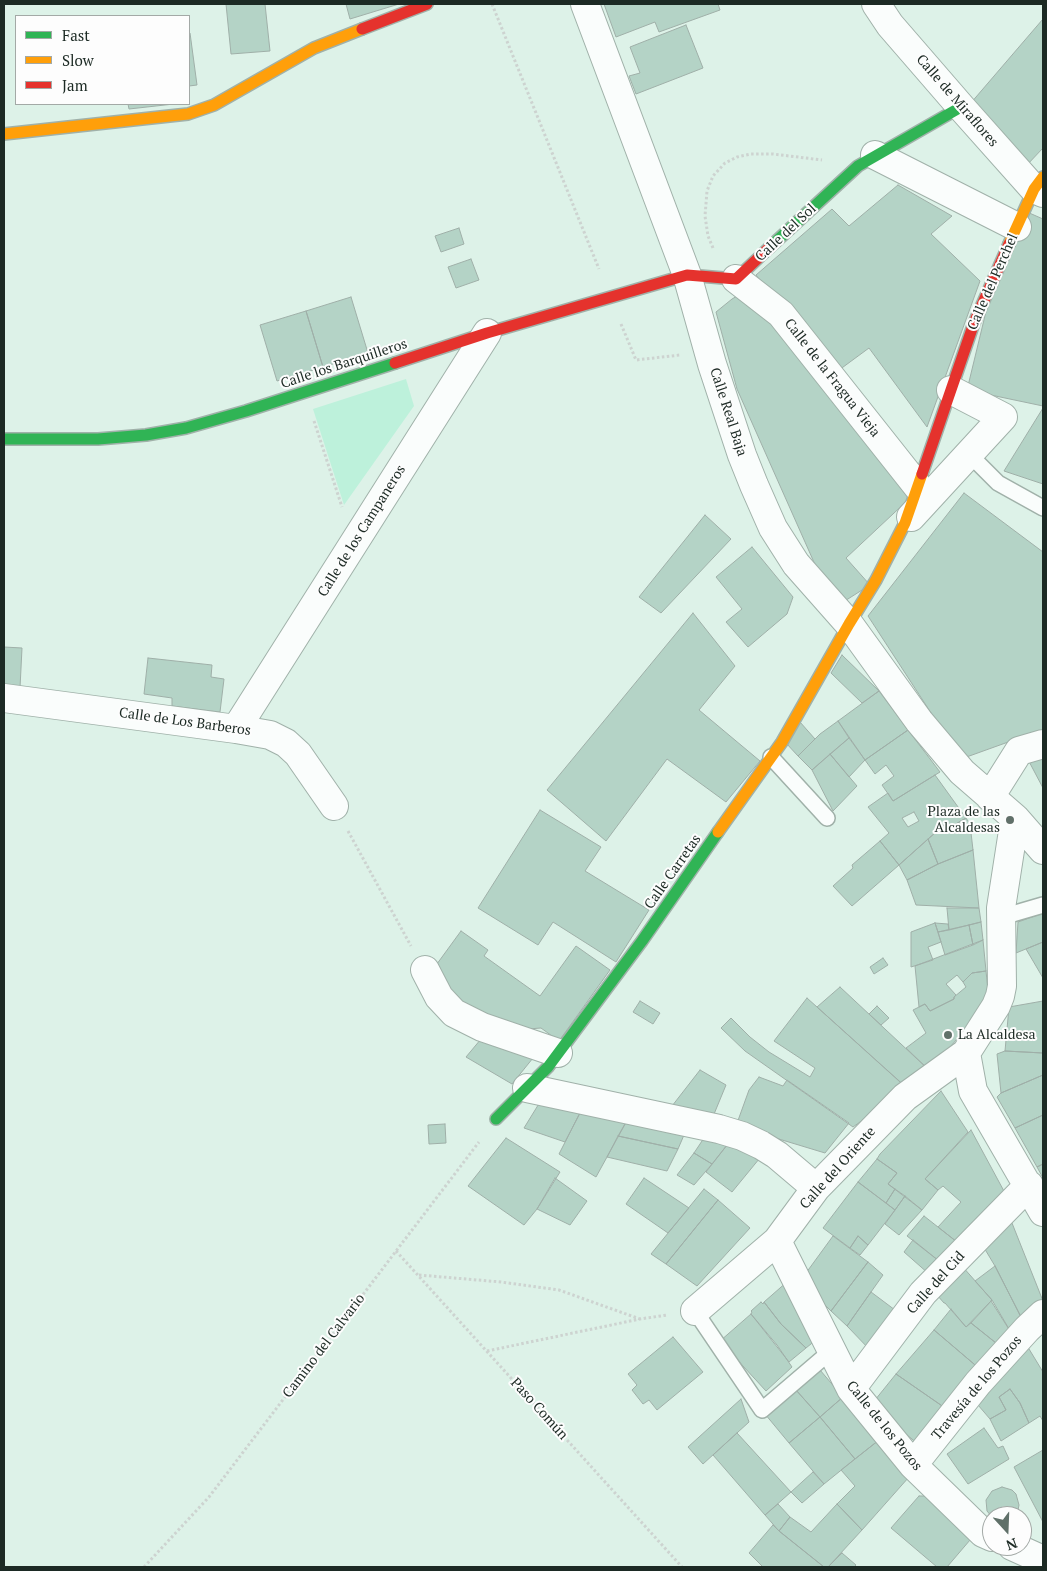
<!DOCTYPE html>
<meta charset="utf-8">
<style>
body{margin:0}
#map{position:relative;width:1047px;height:1571px;overflow:hidden;background:#ddf2e8;font-family:"PT Serif",serif}
canvas{display:block}
.frame{position:absolute;inset:0;border:5px solid #1c2a24;pointer-events:none}
.legend{position:absolute;left:15px;top:15px;width:175px;height:90px;box-sizing:border-box;background:#fdfdfd;border:1px solid #a3a9a6;margin:0;padding:6px 9px;list-style:none;font-size:15px;color:#1c2a24}
.legend li{display:flex;align-items:center;gap:10px;height:25px}
.legend b{width:25px;border:1px solid #a3a9a6}
.north{position:absolute;left:982px;top:1506px;width:50px;height:50px;box-sizing:border-box;background:#fdfdfd;border:1px solid #a3a9a6;border-radius:50%;rotate:160deg;font-size:14px;font-weight:700;line-height:20px;text-align:center;color:#1c2a24}
.north::after{content:'';display:block;margin:auto;width:18px;height:22px;background:#607069;clip-path:polygon(50% 0,100% 100%,50% 72%,0 100%)}
</style>
<div id="map">
<canvas width="1047" height="1571"></canvas>
<div class="frame"></div>
<ul class="legend">
<li><b style="height:6px;background:#30b455"></b>Fast</li>
<li><b style="height:6px;background:#ff9f0a"></b>Slow</li>
<li><b style="height:6px;background:#e5322d"></b>Jam</li>
</ul>
<div class="north">N</div>
</div>
<script>
const ctx = document.querySelector('canvas').getContext('2d');
ctx.lineJoin = 'round';
function fillPath(path, color) { ctx.fillStyle = color; ctx.fill(path, 'evenodd'); }
const poly = rows => new Path2D(rows.map(r => 'M' + r).join(''));
function strokePath(path, color, width, dash) { ctx.strokeStyle = color; ctx.lineWidth = width; ctx.lineCap = dash ? 'butt' : 'round'; ctx.setLineDash(dash || []); ctx.stroke(path); }
function write(font, color, halo, rows, align = 'center') {
  ctx.font = font + ' "PT Serif",serif'; ctx.lineWidth = 4; ctx.setLineDash([]); ctx.textBaseline = 'middle'; ctx.strokeStyle = halo; ctx.fillStyle = color; for (const [text, x, y, turn = 0] of rows) {
    ctx.save(); ctx.translate(x, y); ctx.rotate((+turn || 0) * Math.PI / 180); ctx.textAlign = isNaN(turn) ? turn : align; if (halo) ctx.strokeText(text, 0, 0); ctx.fillText(text, 0, 0); ctx.restore();
  }
}
fillPath(poly([
 [406,379,414,406,344,505,313,409]
]), '#bdf1db');
const building = poly([
 [226,4,265,4,270,51,231,54,226,4],
 [346,4,399,4,350,19,346,4],
 [604,4,718,4,720,10,659,32,655,22,616,37,604,4],
 [1043,19,1043,148,1026,166,970,104,1043,19],
 [686,25,703,68,636,94,629,76,640,73,630,47,686,25],
 [189,33,190,33,197,85,189,86,189,33],
 [128,104,174,104,129,109,128,104],
 [898,185,952,216,931,234,980,281,927,427,869,348,835,373,756,275,832,209,849,226,898,185],
 [1027,212,1043,219,1043,406,967,390,990,295,1027,212],
 [459,228,464,244,441,252,435,236,459,228],
 [471,259,479,280,456,288,448,267,471,259],
 [744,292,779,325,909,499,846,558,870,585,840,604,817,569,737,389,716,312,732,299,744,292],
 [351,297,368,353,323,367,306,311,351,297],
 [306,311,323,367,277,381,260,325,306,311],
 [1043,408,1043,484,1004,471,1043,408],
 [964,493,1043,552,1043,734,1011,741,961,759,868,616,964,493],
 [705,515,731,539,661,613,639,597,705,515],
 [752,547,793,597,787,614,748,647,726,622,742,609,716,577,752,547],
 [693,613,735,666,699,710,760,761,726,802,667,759,606,841,547,790,693,613],
 [4,647,22,648,20,688,4,687,4,647],
 [842,655,879,691,862,703,831,673,842,655],
 [148,658,212,665,211,677,224,679,220,712,172,706,172,698,144,694,148,658],
 [879,691,908,730,865,760,838,721,879,691],
 [838,721,849,738,812,770,798,756,820,734,838,721],
 [800,722,815,739,798,756,786,743,800,722],
 [908,730,940,772,893,801,882,785,894,776,886,765,875,774,865,760,908,730],
 [849,738,865,760,849,777,830,754,849,738],
 [1043,746,1043,788,1024,752,1043,746],
 [830,754,857,786,833,811,812,770,830,754],
 [935,775,966,818,949,828,945,824,899,865,880,841,889,833,868,807,888,793,893,801,935,775],
 [914,812,919,821,908,827,902,818,914,812],
 [540,810,601,847,585,871,649,910,616,962,553,922,538,945,478,908,540,810],
 [966,818,970,824,973,850,938,864,928,839,945,824,949,828,966,818],
 [928,839,938,864,907,880,899,865,928,839],
 [880,841,899,865,852,906,833,886,853,868,852,865,880,841],
 [973,850,979,908,916,905,907,880,938,864,973,850],
 [947,908,979,908,981,922,949,930,947,908],
 [1043,913,1043,942,1016,953,1018,922,1043,913],
 [981,922,983,940,973,945,969,925,981,922],
 [935,923,941,942,928,947,933,960,911,967,911,932,935,923],
 [935,923,948,924,949,930,938,932,935,923],
 [969,925,973,945,945,955,938,932,969,925],
 [461,931,488,950,484,956,540,996,576,946,610,970,559,1041,541,1028,515,1030,457,1000,434,968,461,931],
 [983,940,986,971,972,973,963,982,957,975,946,984,956,995,954,997,954,999,930,1011,925,1004,919,1007,915,966,983,940],
 [1043,942,1043,978,1026,949,1043,942],
 [883,958,888,965,874,974,870,967,883,958],
 [986,971,989,1001,951,1046,928,1069,906,1048,926,1033,913,1010,925,1004,930,1011,954,999,954,997,966,987,963,982,972,973,986,971],
 [840,987,931,1072,910,1091,817,1007,840,987],
 [807,998,907,1088,853,1127,745,1051,721,1028,731,1018,750,1037,769,1052,810,1077,815,1068,774,1041,807,998],
 [640,1001,660,1013,653,1024,633,1012,640,1001],
 [1043,1001,1043,1053,1005,1051,1009,1007,1043,1001],
 [877,1006,889,1018,881,1025,869,1014,877,1006],
 [486,1033,533,1058,512,1084,466,1057,486,1033],
 [1005,1051,1043,1053,1043,1075,1001,1093,997,1054,1005,1051],
 [700,1070,726,1085,712,1119,672,1106,700,1070],
 [1043,1075,1043,1115,1015,1128,997,1097,1001,1093,1043,1075],
 [759,1077,783,1086,787,1080,849,1123,825,1153,736,1126,749,1090,759,1077],
 [941,1091,968,1132,925,1179,938,1190,922,1210,888,1184,897,1173,877,1159,880,1154,941,1091],
 [540,1102,582,1109,565,1142,524,1128,540,1102],
 [582,1109,629,1117,596,1177,559,1154,582,1109],
 [1043,1115,1043,1164,1037,1167,1015,1128,1043,1115],
 [629,1117,687,1128,678,1149,618,1136,629,1117],
 [445,1124,446,1143,429,1144,428,1125,445,1124],
 [971,1130,1005,1193,957,1242,938,1227,961,1202,943,1186,938,1190,925,1179,971,1130],
 [618,1136,678,1149,667,1171,607,1157,618,1136],
 [506,1138,560,1172,537,1209,524,1225,468,1186,506,1138],
 [704,1138,731,1140,712,1164,694,1153,704,1138],
 [731,1140,764,1153,732,1192,706,1172,731,1140],
 [694,1153,712,1164,694,1185,677,1175,694,1153],
 [877,1159,897,1173,888,1184,895,1189,886,1203,858,1182,877,1159],
 [1043,1164,1043,1178,1037,1167,1043,1164],
 [555,1178,587,1201,570,1225,537,1209,555,1178],
 [644,1178,689,1208,668,1233,626,1204,644,1178],
 [858,1182,895,1210,868,1245,858,1236,850,1248,823,1228,858,1182],
 [704,1189,718,1200,666,1264,651,1254,704,1189],
 [895,1189,905,1196,895,1210,886,1203,895,1189],
 [905,1196,922,1210,899,1235,885,1224,905,1196],
 [718,1200,750,1228,697,1286,666,1264,718,1200],
 [924,1216,957,1242,939,1261,907,1236,924,1216],
 [1010,1218,1043,1301,1021,1317,995,1266,983,1246,1010,1218],
 [833,1236,868,1262,831,1311,822,1302,806,1273,833,1236],
 [858,1236,868,1245,860,1255,850,1248,858,1236],
 [913,1240,939,1261,929,1274,904,1252,913,1240],
 [868,1262,883,1275,847,1326,831,1311,868,1262],
 [962,1266,992,1300,966,1327,945,1303,944,1303,937,1295,962,1266],
 [995,1266,1021,1317,1012,1334,992,1300,975,1281,995,1266],
 [788,1281,822,1335,806,1348,781,1324,764,1302,788,1281],
 [871,1292,899,1313,871,1351,847,1326,871,1292],
 [991,1301,1012,1334,1001,1347,971,1323,991,1301],
 [761,1302,763,1304,764,1302,781,1324,806,1348,789,1362,751,1314,752,1312,751,1311,761,1302],
 [951,1309,966,1327,971,1323,1001,1347,981,1370,934,1330,951,1309],
 [751,1314,777,1345,792,1367,766,1391,720,1341,751,1314],
 [934,1330,981,1370,948,1410,896,1374,934,1330],
 [673,1337,703,1372,657,1410,649,1400,643,1404,632,1390,637,1385,628,1374,673,1337],
 [1026,1344,1043,1372,1043,1421,1040,1416,1029,1423,1020,1403,1010,1389,999,1397,1006,1410,990,1419,972,1398,1026,1344],
 [820,1370,843,1397,820,1417,796,1390,820,1370],
 [896,1374,948,1410,918,1444,871,1405,896,1374],
 [1010,1389,1020,1403,1029,1423,1001,1441,990,1419,1006,1410,999,1397,1010,1389],
 [796,1390,820,1417,789,1443,765,1414,796,1390],
 [843,1397,879,1440,855,1459,820,1417,843,1397],
 [741,1399,749,1422,703,1464,688,1447,741,1399],
 [820,1417,855,1459,824,1484,789,1443,820,1417],
 [984,1428,998,1448,1003,1446,1009,1459,968,1484,947,1454,984,1428],
 [737,1433,791,1492,765,1515,713,1455,737,1433],
 [879,1440,909,1477,862,1530,837,1504,855,1486,841,1470,879,1440],
 [1043,1450,1043,1522,1014,1467,1043,1450],
 [813,1472,824,1484,802,1503,791,1492,813,1472],
 [1002,1487,1012,1490,1016,1494,1019,1505,1018,1510,1013,1516,992,1517,987,1511,986,1500,992,1491,1002,1487],
 [919,1496,931,1496,976,1533,947,1567,937,1567,891,1528,919,1496],
 [778,1504,790,1517,779,1531,765,1515,778,1504],
 [837,1504,862,1530,828,1567,824,1567,779,1531,790,1517,811,1532,837,1504],
 [773,1525,779,1531,824,1567,763,1567,749,1553,773,1525],
 [842,1553,856,1565,854,1567,828,1567,842,1553]
]);
fillPath(building, '#b4d3c6');
strokePath(building, '#9fafa8', 1);
const lane = poly([
 [969,454,998,483,1043,508],
 [771,757,827,818],
 [1002,917,1043,905],
 [695,1311,762,1410,831,1351]
]);
const street = poly([
 [585,4,687,275,712,364,742,455,754,485,773,528,796,564,849,624,919,721,962,772,1015,818,1043,850],
 [876,4,890,25,961,107,1034,189,1043,193],
 [875,155,1017,227],
 [736,279,781,314,918,487],
 [911,517,1003,417,951,390],
 [4,698,236,729,270,735,286,743,298,754,334,806],
 [236,729,487,333],
 [990,797,1019,751,1043,744],
 [1015,818,1001,908,1002,986,1000,996,996,1006,966,1053,973,1091,1043,1212],
 [425,970,439,997,454,1013,482,1027,558,1053],
 [527,1088,719,1129,742,1136,761,1145,777,1155,816,1188],
 [777,1241,851,1389,913,1465,983,1533,992,1537],
 [695,1311,777,1241,816,1188,905,1097,966,1053],
 [851,1389,923,1293,1029,1185],
 [913,1465,978,1383,1027,1329,1043,1314],
 [1012,1546,1043,1560]
]);
const fast = poly([
 [770,247,858,166,961,107],
 [4,439,98,439,146,435,186,428,246,411,395,363],
 [496,1119,548,1067,642,941,718,832]
]);
const slow = poly([
 [4,134,188,114,214,105,314,48,362,29],
 [1009,244,1034,189,1043,177],
 [718,832,782,742,849,624,876,580,905,523,922,474]
]);
const jam = poly([
 [362,29,427,4],
 [395,363,487,333,687,275,736,279,770,247],
 [922,474,974,323,1009,244]
]);
strokePath(lane, '#a0b1a9', 18);
strokePath(street, '#a0b1a9', 30);
strokePath(fast, '#a0b1a9', 14);
strokePath(slow, '#a0b1a9', 14);
strokePath(jam, '#a0b1a9', 14);
strokePath(poly([
 [492,4,599,269],
 [713,248,708,236,705,216,707,191,713,176,725,163,737,157,751,154,773,154,822,160],
 [621,324,636,360,680,355],
 [314,421,342,507],
 [348,831,411,946],
 [396,1251,682,1567],
 [419,1275,501,1282,559,1290,640,1319],
 [487,1351,640,1319,667,1315],
 [144,1567,209,1497,479,1142]
]), '#cdd3d0', 3, [2.5, 2.5]);
strokePath(lane, '#fafdfc', 15);
strokePath(street, '#fafdfc', 28);
strokePath(fast, '#30b455', 11);
strokePath(slow, '#ff9f0a', 11);
strokePath(jam, '#e5322d', 11);
for (const [x, y, r, color] of [
 [1010,820,5,"#607069"],
 [948,1035,5,"#607069"]
]) { const dot = new Path2D(); dot.arc(x, y, r, 0, 2 * Math.PI); ctx.fillStyle = color; ctx.fill(dot); strokePath(dot, '#fdfdfd', 2); }
write('14px', '#1c2a24', '#fdfdfd', [
 ["Calle de Miraflores",957,101,49],
 ["Calle del Sol",786,233,-43],
 ["Calle del Perchel",993,282,-66],
 ["Calle los Barquilleros",344,364,-18],
 ["Calle de la Fragua Vieja",832,378,52],
 ["Calle Real Baja",728,412,72],
 ["Calle de los Campaneros",362,531,-58],
 ["Calle de Los Barberos",185,722,8],
 ["Calle Carretas",673,872,-55],
 ["Calle del Oriente",838,1168,-48],
 ["Calle del Cid",936,1283,-48],
 ["Camino del Calvario",324,1346,-53],
 ["Travesía de los Pozos",977,1388,-50],
 ["Paso Común",539,1409,48],
 ["Calle de los Pozos",884,1426,51]
]);
write('14px', '#1c2a24', '#fdfdfd', [
 ["Plaza de las",1000,812],
 ["Alcaldesas",1000,828],
 ["La Alcaldesa",958,1035,"left"]
], 'right');
</script>
